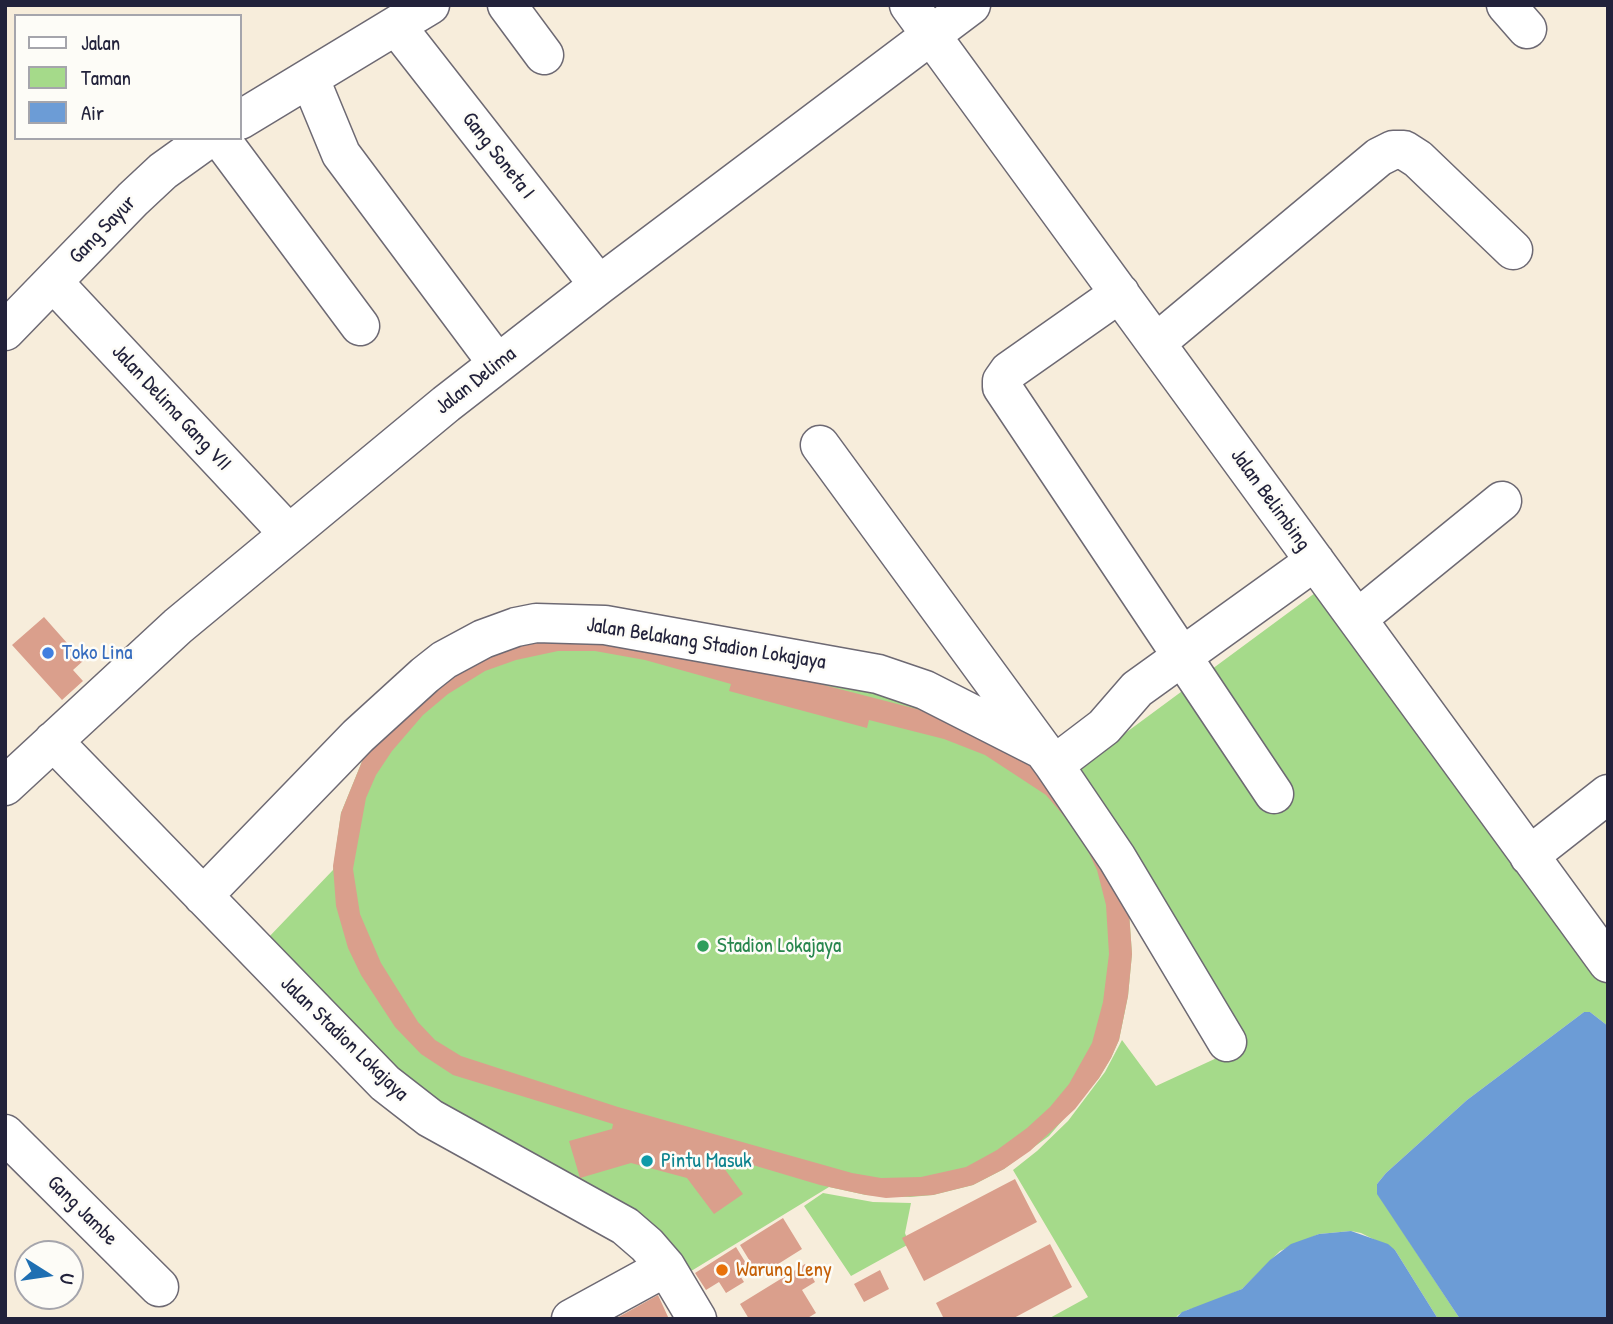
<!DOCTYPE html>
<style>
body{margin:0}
#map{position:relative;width:1613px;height:1324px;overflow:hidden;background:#f7eddb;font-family:"Patrick Hand",sans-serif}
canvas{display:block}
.frame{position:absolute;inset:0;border:7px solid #22223b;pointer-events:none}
.legend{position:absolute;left:14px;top:14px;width:228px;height:126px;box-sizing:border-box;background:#fdfcf7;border:2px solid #a5a5ac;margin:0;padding:9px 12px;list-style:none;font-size:21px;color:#22223b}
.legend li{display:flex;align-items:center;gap:14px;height:35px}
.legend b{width:35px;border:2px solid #a5a5ac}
.north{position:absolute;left:14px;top:1240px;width:70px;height:70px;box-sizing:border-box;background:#fdfcf7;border:2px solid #a5a5ac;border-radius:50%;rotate:102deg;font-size:19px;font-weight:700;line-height:28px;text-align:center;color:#22223b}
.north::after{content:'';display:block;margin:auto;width:24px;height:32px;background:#1f6fb2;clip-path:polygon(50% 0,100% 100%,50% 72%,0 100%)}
</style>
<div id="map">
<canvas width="1613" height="1324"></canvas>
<div class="frame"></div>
<ul class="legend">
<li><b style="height:9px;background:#fff"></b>Jalan</li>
<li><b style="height:19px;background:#a5da8a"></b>Taman</li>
<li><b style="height:19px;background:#6c9cd6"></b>Air</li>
</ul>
<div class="north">U</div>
</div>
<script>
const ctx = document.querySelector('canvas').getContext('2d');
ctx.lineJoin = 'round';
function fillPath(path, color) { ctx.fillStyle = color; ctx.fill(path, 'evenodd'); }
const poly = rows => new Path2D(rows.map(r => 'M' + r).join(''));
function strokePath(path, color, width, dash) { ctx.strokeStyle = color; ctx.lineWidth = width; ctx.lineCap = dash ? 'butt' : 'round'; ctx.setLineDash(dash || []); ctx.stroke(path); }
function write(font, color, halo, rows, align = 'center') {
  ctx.font = font + ' "Patrick Hand",sans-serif'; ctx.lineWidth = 5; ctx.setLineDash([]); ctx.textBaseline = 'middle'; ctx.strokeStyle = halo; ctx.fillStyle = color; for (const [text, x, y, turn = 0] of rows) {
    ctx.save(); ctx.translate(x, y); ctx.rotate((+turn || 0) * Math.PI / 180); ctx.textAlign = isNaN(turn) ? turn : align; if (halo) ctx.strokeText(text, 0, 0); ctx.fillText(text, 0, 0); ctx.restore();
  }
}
fillPath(poly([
 [1315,593,1608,976,1608,1026,1590,1012,1584,1012,1467,1100,1386,1173,1377,1184,1378,1194,1460,1319,1438,1319,1395,1250,1361,1233,1351,1231,1319,1234,1280,1251,1242,1289,1205,1305,1187,1310,1178,1315,1175,1319,1048,1319,1088,1297,1013,1170,1037,1151,1068,1121,1105,1072,1122,1040,1156,1086,1245,1045,1078,768],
 [499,641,789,661,1028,745,1129,912,1132,954,1128,996,1119,1040,1111,1058,1099,1078,1049,1136,1004,1169,973,1185,933,1195,910,1197,866,1195,829,1187,683,1276,424,1096,267,939,333,870,341,813,363,759],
 [823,1193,873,1202,911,1203,905,1233,909,1244,851,1276,804,1206]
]), '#a5da8a');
fillPath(poly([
 [1584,1012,1590,1012,1608,1026,1608,1318,1460,1319,1377,1194,1377,1184,1386,1173,1467,1100],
 [1351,1231,1388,1244,1395,1250,1438,1319,1175,1319,1182,1312,1242,1289,1270,1260,1291,1244,1319,1234]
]), '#6c9cd6');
fillPath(poly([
 [44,617,83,661,73,670,83,681,62,700,12,645],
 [499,641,669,645,940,715,1043,771,1129,912,1132,954,1128,996,1119,1040,1111,1058,1099,1078,1075,1109,1030,1151,1004,1169,973,1185,933,1195,886,1198,866,1195,820,1185,719,1155,718,1160,743,1194,714,1214,687,1178,631,1163,580,1178,569,1141,612,1129,613,1124,453,1075,421,1054,395,1027,361,975,348,948,336,906,333,866,341,813,363,759,385,725],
 [558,651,595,651,645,660,731,684,729,691,867,728,869,720,944,739,985,755,1046,795,1075,829,1087,849,1097,870,1106,905,1109,954,1103,1002,1092,1043,1069,1084,1050,1107,1027,1128,997,1150,966,1167,921,1177,881,1178,852,1173,618,1107,461,1056,435,1040,418,1022,381,963,360,914,353,869,366,798,376,775,392,751,423,715,448,694,485,671,516,660],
 [1015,1179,1037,1222,924,1281,902,1238],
 [783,1218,802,1249,759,1276,740,1245],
 [1050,1244,1072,1287,1012,1319,944,1319,936,1303],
 [736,1247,749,1268,739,1274,744,1282,726,1293,719,1282,706,1290,695,1273],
 [805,1264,815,1282,802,1290,816,1313,806,1319,749,1319,740,1304],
 [880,1270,889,1289,864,1302,854,1284],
 [658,1295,669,1319,615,1319]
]), '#da9f8c');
const minor = poly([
 [507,5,544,55],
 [909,5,1608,963],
 [1506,5,1527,29],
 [397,27,599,285],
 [310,79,341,154,497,363],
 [240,120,430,5],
 [220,138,360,326],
 [53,282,289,534],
 [1120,293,1009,371,1002,381,1002,387,1274,794],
 [5,331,133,199,163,171,209,138],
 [1156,343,1379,157,1393,150,1404,150,1418,159,1513,250],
 [820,445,1054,765,1117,858,1227,1042],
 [1357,619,1502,501],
 [53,741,385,1083,430,1118,625,1226,647,1245,666,1267,697,1319],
 [1054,765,1104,727,1137,689,1315,561],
 [5,786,178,626,446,404,599,285,971,5],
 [1529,856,1608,794],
 [203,896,358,736,425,675,444,660,483,639,516,627,536,623,605,625,878,674,925,690,1043,750],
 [5,1134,159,1287],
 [571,1319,666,1267]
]);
strokePath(minor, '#6d6973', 41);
strokePath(minor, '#fff', 38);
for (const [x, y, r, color] of [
 [48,653,7,"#3f7fe0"],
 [703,946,7,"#2e9e5b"],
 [647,1161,7,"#0f9aa8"],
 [722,1270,7,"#e8710a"]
]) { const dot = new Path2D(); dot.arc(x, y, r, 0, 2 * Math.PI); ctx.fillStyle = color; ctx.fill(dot); strokePath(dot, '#fdfcf7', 2.5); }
write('21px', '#22223b', '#fdfcf7', [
 ["Gang Soneta I",498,156,52],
 ["Gang Sayur",103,230,-46],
 ["Jalan Delima",476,381,-38],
 ["Jalan Delima Gang VII",171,408,47],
 ["Jalan Belimbing",1270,500,54],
 ["Jalan Belakang Stadion Lokajaya",706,644,9],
 ["Jalan Stadion Lokajaya",344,1039,44],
 ["Gang Jambe",82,1211,45]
]);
write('21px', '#366cbe', '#fdfcf7', [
 ["Toko Lina",62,653]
], 'left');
write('21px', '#27864d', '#fdfcf7', [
 ["Stadion Lokajaya",717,946]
], 'left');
write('21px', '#0d838f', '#fdfcf7', [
 ["Pintu Masuk",661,1161]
], 'left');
write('21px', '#c56008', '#fdfcf7', [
 ["Warung Leny",736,1270]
], 'left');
</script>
